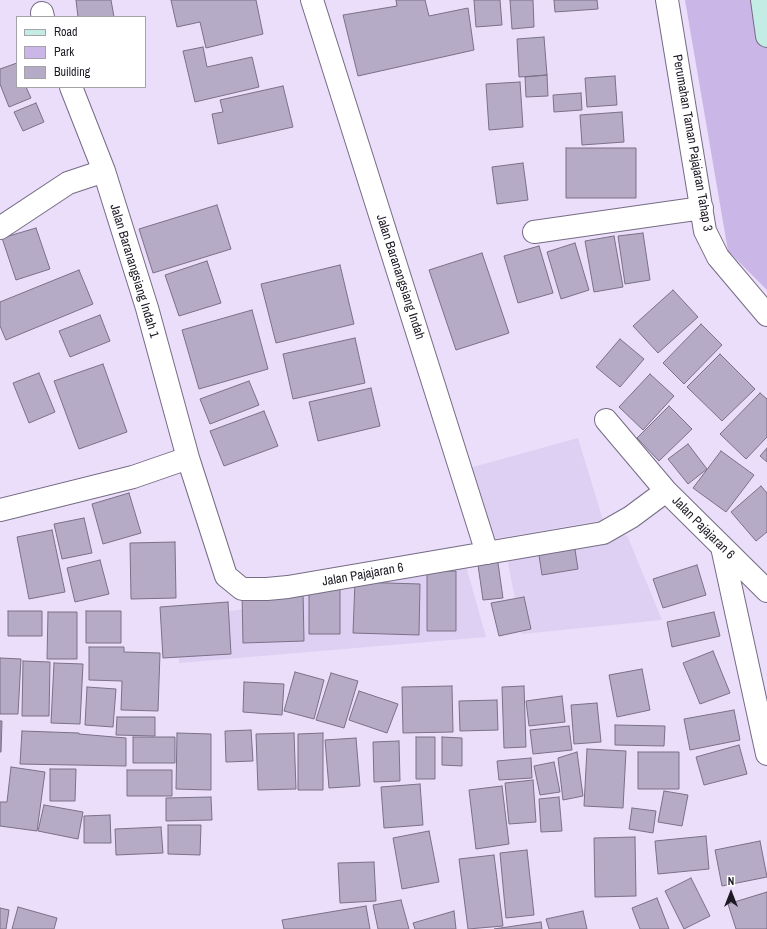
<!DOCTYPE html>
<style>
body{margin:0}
#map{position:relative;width:767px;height:929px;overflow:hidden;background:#eadefa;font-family:"Archivo Narrow",sans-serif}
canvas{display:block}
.legend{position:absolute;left:16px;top:16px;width:130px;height:72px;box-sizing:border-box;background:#fff;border:1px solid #a5a3a7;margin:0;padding:5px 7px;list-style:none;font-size:12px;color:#1e1a24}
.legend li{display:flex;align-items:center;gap:8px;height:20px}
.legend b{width:20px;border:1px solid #a5a3a7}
.north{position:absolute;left:711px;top:873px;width:40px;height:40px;-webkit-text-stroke:3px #fff;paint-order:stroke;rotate:0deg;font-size:11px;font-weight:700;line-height:16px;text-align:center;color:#1e1a24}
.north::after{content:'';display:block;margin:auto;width:14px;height:18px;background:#1e1a24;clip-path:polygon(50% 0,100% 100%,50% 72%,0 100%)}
</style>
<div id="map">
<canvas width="767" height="929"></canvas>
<ul class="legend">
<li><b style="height:5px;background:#c2ece4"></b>Road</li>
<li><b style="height:11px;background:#cbb6e8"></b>Park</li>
<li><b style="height:11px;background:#b6abc6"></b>Building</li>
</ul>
<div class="north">N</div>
</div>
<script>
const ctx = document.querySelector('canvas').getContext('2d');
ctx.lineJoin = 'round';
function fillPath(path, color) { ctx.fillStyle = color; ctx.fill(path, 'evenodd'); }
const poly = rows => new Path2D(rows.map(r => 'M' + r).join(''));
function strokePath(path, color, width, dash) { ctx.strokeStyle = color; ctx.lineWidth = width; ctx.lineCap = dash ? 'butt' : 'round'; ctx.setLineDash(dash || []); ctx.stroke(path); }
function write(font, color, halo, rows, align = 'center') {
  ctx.font = font + ' "Archivo Narrow",sans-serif'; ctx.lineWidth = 3; ctx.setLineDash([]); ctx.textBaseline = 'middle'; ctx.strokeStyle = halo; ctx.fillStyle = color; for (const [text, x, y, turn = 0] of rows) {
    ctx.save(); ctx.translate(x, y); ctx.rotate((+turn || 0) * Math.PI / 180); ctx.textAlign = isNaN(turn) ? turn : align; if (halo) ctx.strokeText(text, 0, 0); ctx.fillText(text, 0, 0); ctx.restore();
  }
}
fillPath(poly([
 [578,438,603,520,471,543,451,473],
 [627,535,662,620,522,634,507,558],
 [464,559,486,637,179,663,179,616,238,610]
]), '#ded0f2');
fillPath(poly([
 [685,0,767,0,767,290,728,251]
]), '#cbb6e8');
const building = poly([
 [76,0,111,0,114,17,78,17,76,0],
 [171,0,256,0,263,34,206,48,200,22,177,27,171,0],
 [396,0,425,0,429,16,468,8,474,50,358,76,343,15,397,6,396,0],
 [474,0,500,0,502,25,476,27,474,0],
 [510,0,533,0,534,27,512,29,510,0],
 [554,0,597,0,598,9,555,12,554,0],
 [544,37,547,75,519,77,517,39,544,37],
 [203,47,207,67,252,57,259,87,195,102,183,51,203,47],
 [17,63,17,87,26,87,31,98,9,107,0,84,0,69,17,63],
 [547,75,548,96,526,97,525,77,547,75],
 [615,76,617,105,587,107,585,78,615,76],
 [520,82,523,127,489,130,486,84,520,82],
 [283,86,293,127,218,144,212,114,223,112,220,100,283,86],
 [581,93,582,110,554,112,553,95,581,93],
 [36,103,44,122,23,131,14,112,36,103],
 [622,112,624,142,582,145,580,115,622,112],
 [566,148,636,148,636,198,566,198,566,148],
 [523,163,528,200,497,204,492,167,523,163],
 [217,205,231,249,153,273,139,229,217,205],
 [36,228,50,269,16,280,2,238,36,228],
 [643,233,650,280,625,284,618,236,643,233],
 [614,236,623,287,594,292,585,241,614,236],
 [575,243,589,290,561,299,547,252,575,243],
 [539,246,553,293,518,303,504,256,539,246],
 [482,253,509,333,456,350,429,270,482,253],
 [207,261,221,303,179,316,165,275,207,261],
 [340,265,354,324,276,343,261,284,340,265],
 [79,270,93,304,6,340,0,326,0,302,79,270],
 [673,290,698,317,658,353,633,326,673,290],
 [252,310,268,369,199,389,182,330,252,310],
 [100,315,110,341,70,357,59,331,100,315],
 [701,324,722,345,684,384,663,363,701,324],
 [355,338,365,383,293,399,283,354,355,338],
 [620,339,644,359,620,387,596,367,620,339],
 [720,354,755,389,722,421,687,387,720,354],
 [103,364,127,432,79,449,54,381,103,364],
 [39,373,55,412,29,423,13,383,39,373],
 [650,374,674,396,643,430,619,407,650,374],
 [249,381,259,405,210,424,200,399,249,381],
 [371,388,380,426,318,441,309,402,371,388],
 [760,393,767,399,767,437,746,459,720,434,760,393],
 [669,406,692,429,659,461,637,438,669,406],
 [264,411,278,446,224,466,210,431,264,411],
 [688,444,707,469,688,484,668,459,688,444],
 [767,448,767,462,760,456,767,448],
 [721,451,754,475,726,512,693,488,721,451],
 [761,486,767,493,767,532,756,541,731,512,761,486],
 [129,493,141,533,103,544,92,504,129,493],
 [84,518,92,553,62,559,54,524,84,518],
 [52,530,65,592,29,599,17,537,52,530],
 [175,542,176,598,131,599,130,543,175,542],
 [574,543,578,569,542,575,538,549,574,543],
 [497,556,503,598,483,600,477,558,497,556],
 [100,560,109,594,75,602,67,568,100,560],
 [697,565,706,595,663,608,653,579,697,565],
 [427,571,456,571,456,631,427,631,427,571],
 [355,582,420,584,419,635,353,633,355,582],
 [309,588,340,588,340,634,309,634,309,588],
 [303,591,304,641,243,643,242,593,303,591],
 [524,597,531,629,499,636,491,603,524,597],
 [228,602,231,654,163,658,160,607,228,602],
 [8,611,42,611,42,636,8,636,8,611],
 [86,611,121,611,121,643,86,643,86,611],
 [48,612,77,612,77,659,47,659,48,612],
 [714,612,720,636,672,647,667,622,714,612],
 [89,647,124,647,124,652,160,653,158,711,121,710,122,681,89,680,89,647],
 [713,651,730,693,700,704,683,663,713,651],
 [0,658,21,659,18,714,0,714,0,658],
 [23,661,50,662,49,716,22,716,23,661],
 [54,663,83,664,80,724,51,723,54,663],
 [642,669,650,710,617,717,609,675,642,669],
 [295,672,324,680,314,719,284,711,295,672],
 [331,673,358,681,344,728,316,720,331,673],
 [244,682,284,684,282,715,243,712,244,682],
 [452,686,453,732,403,733,402,687,452,686],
 [524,686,526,747,504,748,502,687,524,686],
 [87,687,116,689,113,727,85,725,87,687],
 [359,691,398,704,387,733,349,720,359,691],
 [562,696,565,722,529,726,526,701,562,696],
 [497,700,498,730,460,731,459,701,497,700],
 [597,703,601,742,574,744,571,705,597,703],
 [734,710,740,740,690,750,684,719,734,710],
 [117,717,155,717,155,736,116,735,117,717],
 [0,721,2,721,1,752,0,752,0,721],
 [615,725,665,726,664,746,615,745,615,725],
 [569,726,572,750,533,754,530,730,569,726],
 [251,730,253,761,226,762,225,731,251,730],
 [22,731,79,733,79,734,126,738,126,766,20,764,22,731],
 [177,733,211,734,211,790,176,789,177,733],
 [294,733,296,789,258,790,256,734,294,733],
 [323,733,323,790,298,790,298,734,323,733],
 [133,737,175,737,175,763,133,763,133,737],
 [416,737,435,737,435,779,416,779,416,737],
 [442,737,462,738,462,766,442,765,442,737],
 [356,738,360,786,329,788,325,740,356,738],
 [399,741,400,781,374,782,373,742,399,741],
 [739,745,747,774,704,785,696,757,739,745],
 [587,749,626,751,623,808,584,806,587,749],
 [577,752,583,796,563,800,558,758,577,752],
 [638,752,679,752,679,789,638,789,638,752],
 [531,758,532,778,499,780,497,761,531,758],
 [554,762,560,792,540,795,534,766,554,762],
 [11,767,45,772,37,831,0,826,0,802,7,802,11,767],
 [50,769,76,769,75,801,50,801,50,769],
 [127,770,172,770,172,796,127,796,127,770],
 [533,780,536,822,509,824,505,783,533,780],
 [420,784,423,825,384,828,381,787,420,784],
 [502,786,509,844,476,849,469,790,502,786],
 [664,791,688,795,682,826,658,822,664,791],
 [211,797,212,820,166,821,166,798,211,797],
 [559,797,562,831,541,832,539,799,559,797],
 [44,805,83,812,78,839,38,831,44,805],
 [632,808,656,811,653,833,629,829,632,808],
 [110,815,111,843,84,843,84,816,110,815],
 [168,825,201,825,200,855,168,854,168,825],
 [161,827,163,853,116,855,115,829,161,827],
 [429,831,439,882,402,889,393,838,429,831],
 [706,836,709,869,658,874,655,841,706,836],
 [635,837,636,896,595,897,594,838,635,837],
 [760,841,767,877,722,886,715,850,760,841],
 [527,850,534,915,506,918,500,853,527,850],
 [494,855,503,926,468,929,459,859,494,855],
 [374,862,376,901,340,903,338,863,374,862],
 [691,878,710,916,684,929,665,891,691,878],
 [767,892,767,929,736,929,728,904,767,892],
 [657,898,669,929,640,929,632,908,657,898],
 [401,900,409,929,378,929,373,905,401,900],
 [366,906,370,929,284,929,282,920,366,906],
 [18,907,57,918,54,929,12,929,18,907],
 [0,908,9,910,6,929,0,929,0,908],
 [454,911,456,929,415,929,413,923,454,911],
 [583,911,587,929,549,929,546,919,583,911],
 [541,922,542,929,494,929,541,922]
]);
fillPath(building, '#b6abc6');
strokePath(building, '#7a7088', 1);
const minor = poly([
 [312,0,487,553],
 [667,0,705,231,718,257,767,315],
 [42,13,43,17],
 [71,87,104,171,147,308,188,458],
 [0,228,68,183,104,171],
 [534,232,702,208],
 [606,420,666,491],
 [0,510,133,477,188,458,226,576,242,589,267,589,288,587,603,533,631,517,666,491,767,591],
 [722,547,767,754]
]);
const secondary = poly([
 [762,0,767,36]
]);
strokePath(minor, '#766c84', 24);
strokePath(secondary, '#766c84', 24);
strokePath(minor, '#fff', 22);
strokePath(secondary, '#c2ece4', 22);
write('13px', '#1e1a24', '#fff', [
 ["Perumahan Taman Pajajaran Tahap 3",692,143,80],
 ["Jalan Baranangsiang Indah 1",134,271,73],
 ["Jalan Baranangsiang Indah",400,277,72],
 ["Jalan Pajajaran 6",703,528,45],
 ["Jalan Pajajaran 6",363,575,-10]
]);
</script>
